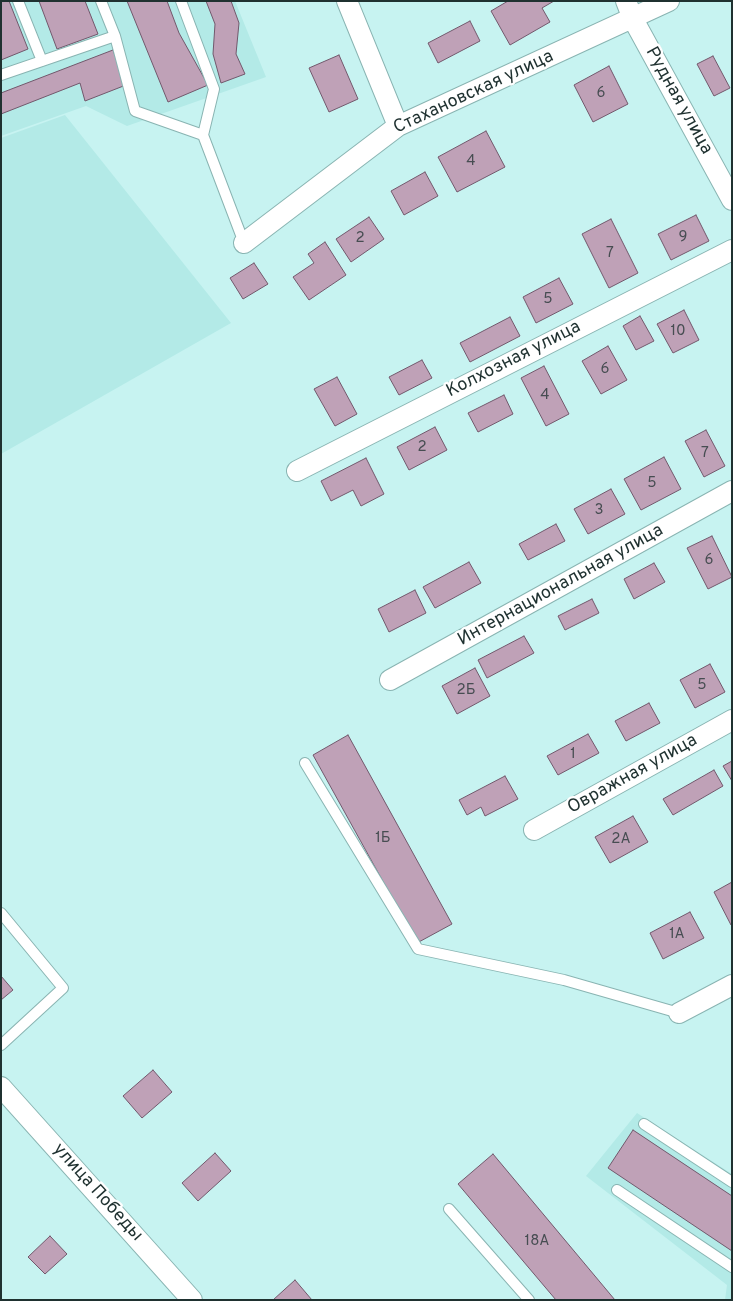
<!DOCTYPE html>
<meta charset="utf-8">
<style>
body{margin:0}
#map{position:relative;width:733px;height:1301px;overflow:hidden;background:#c7f3f1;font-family:Overpass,sans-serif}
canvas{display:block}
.frame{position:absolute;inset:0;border:2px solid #1f3130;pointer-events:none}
</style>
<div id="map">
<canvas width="733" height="1301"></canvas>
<div class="frame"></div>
</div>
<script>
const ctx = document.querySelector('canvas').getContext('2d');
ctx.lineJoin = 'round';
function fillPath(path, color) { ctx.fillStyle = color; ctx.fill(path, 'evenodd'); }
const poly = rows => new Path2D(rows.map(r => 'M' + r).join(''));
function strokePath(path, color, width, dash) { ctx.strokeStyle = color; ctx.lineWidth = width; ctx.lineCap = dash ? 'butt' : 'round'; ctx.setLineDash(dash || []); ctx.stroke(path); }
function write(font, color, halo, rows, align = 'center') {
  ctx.font = font + ' Overpass,sans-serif'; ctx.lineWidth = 4.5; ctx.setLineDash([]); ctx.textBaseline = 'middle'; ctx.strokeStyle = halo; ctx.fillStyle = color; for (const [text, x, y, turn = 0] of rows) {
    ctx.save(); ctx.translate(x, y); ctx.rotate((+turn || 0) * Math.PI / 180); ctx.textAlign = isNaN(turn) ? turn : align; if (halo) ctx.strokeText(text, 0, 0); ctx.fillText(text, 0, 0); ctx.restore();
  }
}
fillPath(poly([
 [1,1,235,1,266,77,127,126,86,106,1,136],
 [65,115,231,323,1,454,1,138],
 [637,1113,732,1174,732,1300,725,1300,727,1285,586,1176]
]), '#b3eae7');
const building = poly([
 [1,1,9,1,28,49,1,60,1,1],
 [39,1,85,1,98,34,57,49,39,1],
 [127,1,167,1,179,33,208,85,168,102,127,1],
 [206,1,231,1,239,23,236,54,245,74,221,83,213,54,215,24,206,1],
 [508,1,554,1,542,8,550,22,510,45,491,11,508,1],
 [470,21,480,41,438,63,428,43,470,21],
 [113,50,126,85,85,101,80,83,1,114,1,93,113,50],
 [339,55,358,99,329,112,309,68,339,55],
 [713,56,730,88,714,96,697,64,713,56],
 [609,66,628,104,593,122,574,85,609,66],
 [486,131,505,167,457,192,438,157,486,131],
 [425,172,438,196,404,215,391,191,425,172],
 [696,215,709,241,671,260,658,234,696,215],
 [369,217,384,239,351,262,336,239,369,217],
 [611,219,638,273,609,288,582,234,611,219],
 [325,242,346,275,309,300,293,277,314,263,308,254,325,242],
 [254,263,268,284,243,299,230,278,254,263],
 [559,278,573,304,536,323,523,297,559,278],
 [684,310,699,340,673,353,657,324,684,310],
 [640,316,654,341,636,350,623,326,640,316],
 [510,317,520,336,470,362,460,343,510,317],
 [608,346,627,380,601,394,582,361,608,346],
 [422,360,432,378,399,395,389,377,422,360],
 [544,366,569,414,546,426,521,378,544,366],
 [337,377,357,414,335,426,314,389,337,377],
 [504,395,513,414,478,432,468,413,504,395],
 [435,427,447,450,409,470,397,447,435,427],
 [706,430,725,466,704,477,685,441,706,430],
 [664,457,681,489,641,510,624,479,664,457],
 [366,458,384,494,361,506,353,490,331,501,321,481,366,458],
 [611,489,625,514,588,534,574,509,611,489],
 [556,524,565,541,528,560,519,544,556,524],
 [712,536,732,577,708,589,687,548,712,536],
 [469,562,481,583,435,608,423,587,469,562],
 [654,563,665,582,634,599,624,579,654,563],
 [415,590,426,613,389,632,378,609,415,590],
 [592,599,599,613,565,630,558,616,592,599],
 [524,636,534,653,487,678,478,660,524,636],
 [710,664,725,692,695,708,680,680,710,664],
 [475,668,490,696,457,714,442,686,475,668],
 [649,703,660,723,626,741,615,721,649,703],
 [588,734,599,753,558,775,547,756,588,734],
 [348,735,452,924,417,943,313,755,348,735],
 [732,761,732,781,723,766,732,761],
 [714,770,723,786,673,815,663,799,714,770],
 [505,776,518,799,485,816,481,807,467,815,459,800,505,776],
 [633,816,648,842,610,863,595,837,633,816],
 [732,882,732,924,731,925,714,892,732,882],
 [690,912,704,938,663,959,650,933,690,912],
 [1,976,13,990,1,1000,1,976],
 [153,1070,172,1092,142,1118,123,1096,153,1070],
 [633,1130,732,1196,732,1251,608,1168,633,1130],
 [215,1153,231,1171,198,1201,182,1183,215,1153],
 [493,1154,615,1300,556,1300,458,1184,493,1154],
 [50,1236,67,1254,45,1274,28,1257,50,1236],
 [295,1280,312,1300,273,1300,295,1280]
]);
fillPath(building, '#bfa1b7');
strokePath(building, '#72586c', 1);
const service = poly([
 [18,1,42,61],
 [101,1,115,36,135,111,203,135,244,243],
 [181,1,214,89,203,135],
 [1,75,115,36],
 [305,763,418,949,564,980,679,1013],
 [1,913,63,988,1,1045],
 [644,1124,732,1182],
 [617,1190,732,1267],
 [449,1209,529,1300]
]);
const minor = poly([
 [347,1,398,126],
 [626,1,633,19,732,200],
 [244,243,398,126,669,1],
 [297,471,732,250],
 [390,680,732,491],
 [534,830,732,720],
 [679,1013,732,985],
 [1,1087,192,1300]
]);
strokePath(service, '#89b4b2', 12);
strokePath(minor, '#89b4b2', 22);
strokePath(service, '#fff', 10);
strokePath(minor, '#fff', 20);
write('15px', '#474d52', null, [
 ["6",601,94],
 ["4",471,162],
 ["9",683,238],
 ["2",360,239],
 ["7",610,254],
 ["5",548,300],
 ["10",678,332],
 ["6",605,370],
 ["4",545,396],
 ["2",422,448],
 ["7",705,454],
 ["5",652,484],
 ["3",599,511],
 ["6",709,561],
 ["5",702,686],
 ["2Б",466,691],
 ["1",573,755],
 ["1Б",383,839],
 ["2А",621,840],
 ["1А",677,935],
 ["18А",537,1242]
]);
write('18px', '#1f3130', '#fff', [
 ["Стахановская улица",474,93,-25],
 ["Рудная улица",678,101,61],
 ["Колхозная улица",514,360,-27],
 ["Интернациональная улица",561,586,-29],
 ["Овражная улица",633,775,-29],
 ["улица Победы",97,1193,48]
]);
</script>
